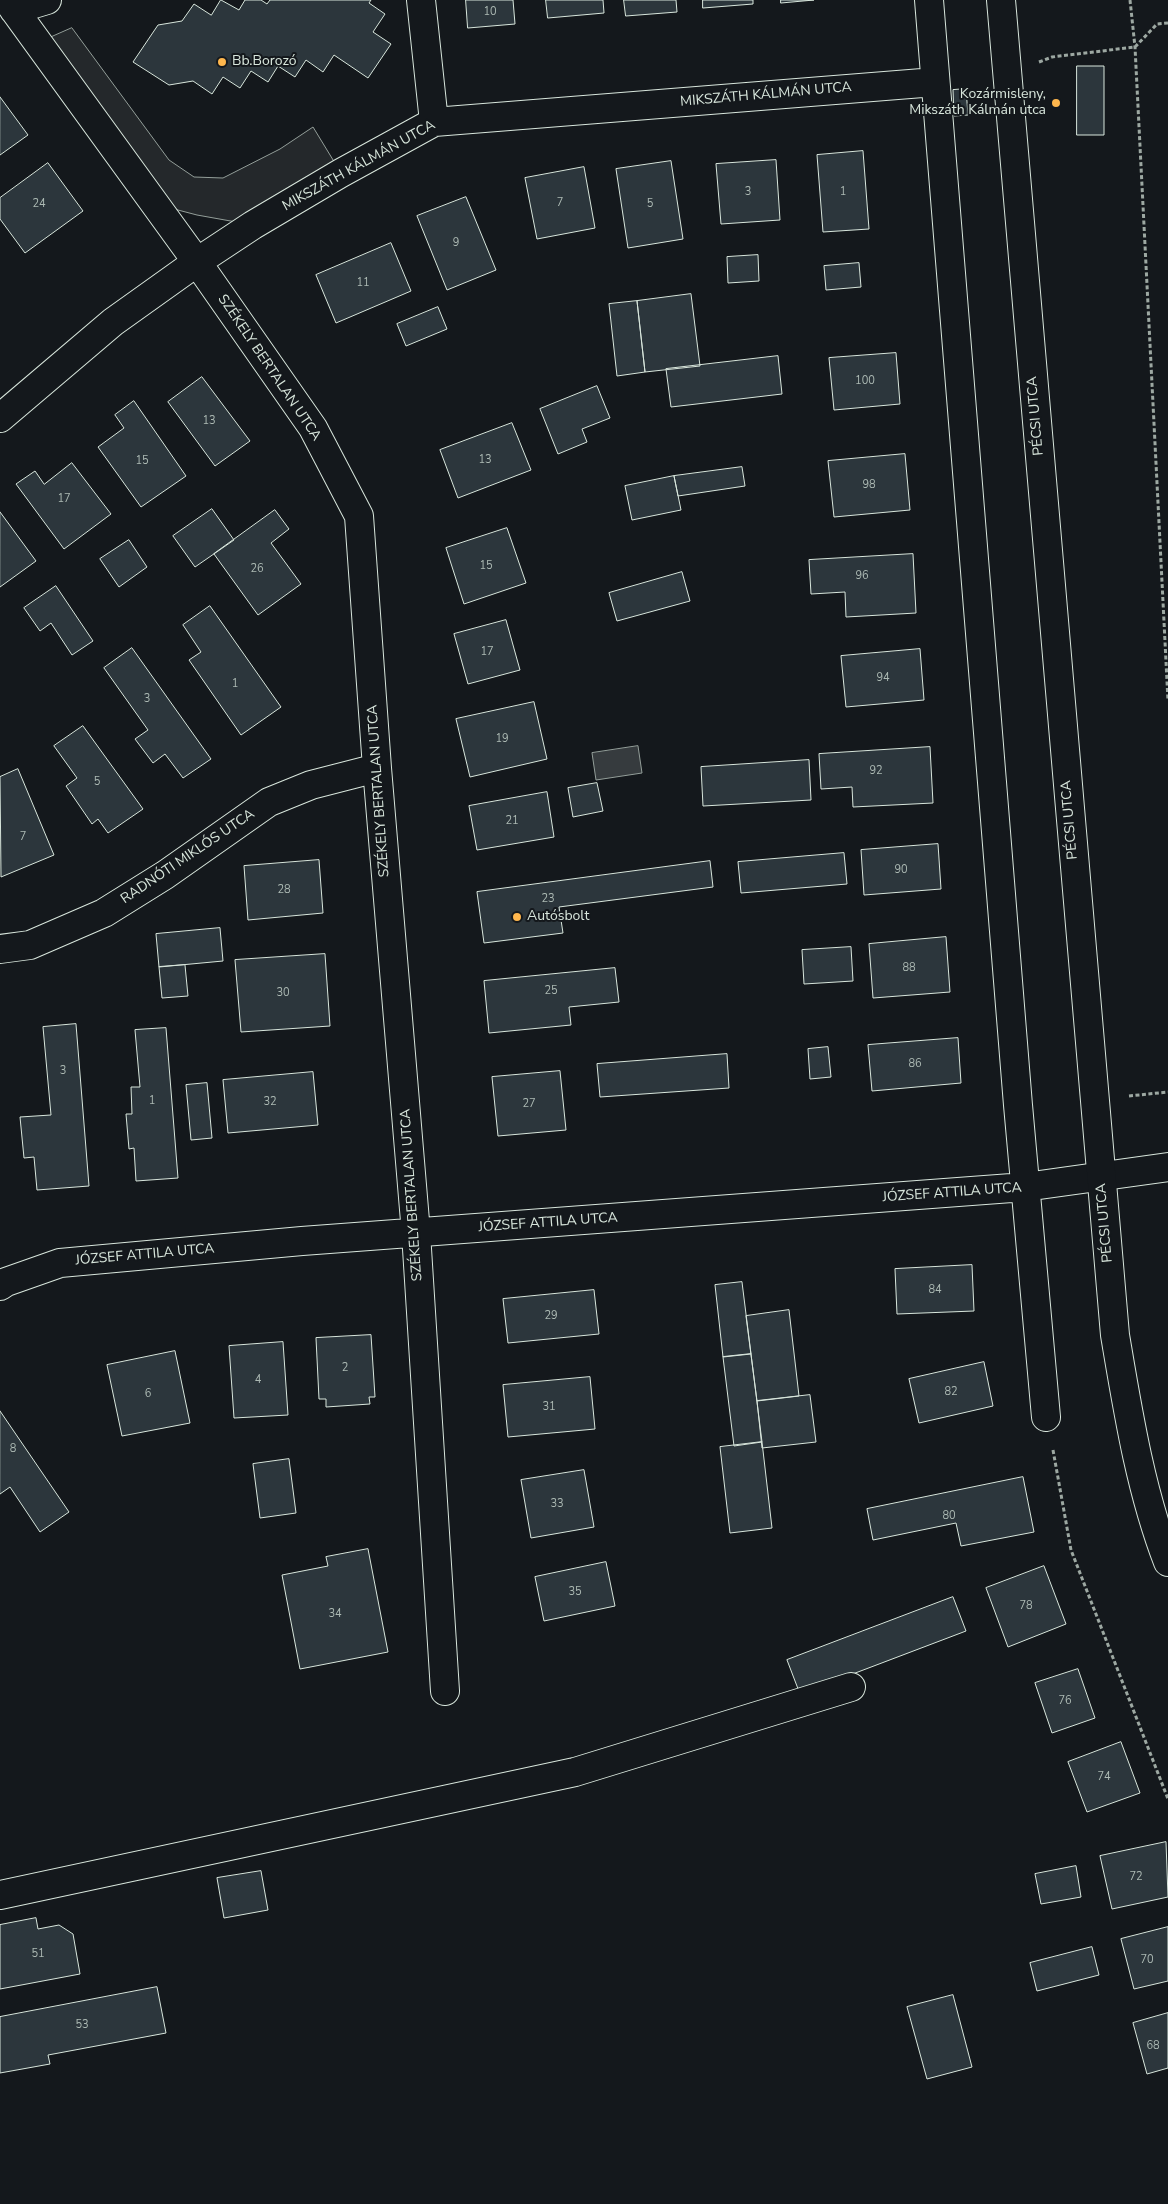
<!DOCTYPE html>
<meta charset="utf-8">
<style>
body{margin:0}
canvas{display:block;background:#14181c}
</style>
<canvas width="1168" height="2204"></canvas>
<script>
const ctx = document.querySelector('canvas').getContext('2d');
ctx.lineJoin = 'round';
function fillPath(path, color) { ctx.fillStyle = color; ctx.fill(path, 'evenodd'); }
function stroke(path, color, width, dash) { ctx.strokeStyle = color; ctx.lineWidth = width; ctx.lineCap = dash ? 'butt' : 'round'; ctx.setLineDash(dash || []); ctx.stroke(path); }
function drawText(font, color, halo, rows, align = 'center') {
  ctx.font = font + ' "Nunito Sans",sans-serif'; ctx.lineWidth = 4; ctx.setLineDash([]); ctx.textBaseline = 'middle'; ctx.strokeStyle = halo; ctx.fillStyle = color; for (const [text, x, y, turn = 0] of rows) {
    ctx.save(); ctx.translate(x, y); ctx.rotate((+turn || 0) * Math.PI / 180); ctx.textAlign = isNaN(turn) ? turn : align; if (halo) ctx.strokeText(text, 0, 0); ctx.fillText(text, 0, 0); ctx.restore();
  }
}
const parking = new Path2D(`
 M72,28L169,160L194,177L223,178L280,149L313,127L341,173L253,225L197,215L155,204L38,43Z`);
const water = new Path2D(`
 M638,746L642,773L596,780L592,753Z`);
const building = new Path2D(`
 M221,0L239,10L245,0H261L267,4L270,0H371L369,3L385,14L373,32L391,44L368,78L334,55L323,72L306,60L295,77L278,66L268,82L251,71L240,88L223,77L212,94L193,81L169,85L133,62L158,25L182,21L194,4L211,15Z
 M466,0H513L515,24L468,28Z
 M546,0H603L604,13L548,18Z
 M624,0H676L677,12L626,16Z
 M703,0H753V4L703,8Z
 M781,0H814L781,3Z
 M1077,66H1104V135H1077Z
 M966,89L968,115L954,116L953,90Z
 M0,97L28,135L0,155Z
 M863,151L869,229L823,232L817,155Z
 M776,160L780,220L721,224L716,164Z
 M671,161L683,239L628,248L616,169Z
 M48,163L83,211L25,253L0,219V198Z
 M584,167L595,228L537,239L525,178Z
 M466,197L496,270L447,290L417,216Z
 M391,243L411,291L336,323L316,275Z
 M758,255L759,281L728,283L727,257Z
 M859,263L861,287L826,290L824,266Z
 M691,294L700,366L645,372L637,301Z
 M637,301L645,372L617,376L609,304Z
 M438,307L447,329L406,346L397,324Z
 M896,353L900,404L834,410L829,358Z
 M778,356L782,394L671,407L666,369Z
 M202,377L250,441L215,466L168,402Z
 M597,386L610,418L582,429L587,442L558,454L540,409Z
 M134,401L186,476L141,507L98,447L124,428L115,415Z
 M512,423L531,470L458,498L440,450Z
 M905,454L910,510L834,517L828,461Z
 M72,463L111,514L64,549L16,484L35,471L44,484Z
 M742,467L745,486L678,496L674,476Z
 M674,476L681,510L632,520L625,486Z
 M212,509L234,540L195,567L173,536Z
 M275,510L289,529L271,543L301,584L258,615L214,554Z
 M0,512L36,561L0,587Z
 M507,528L526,583L464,604L446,548Z
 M129,540L147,567L119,587L100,559Z
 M913,554L916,613L846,617L845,592L811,594L809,560Z
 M682,572L690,601L617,621L609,593Z
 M56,586L93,641L72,655L51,623L40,631L24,608Z
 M210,606L281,707L241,735L189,660L201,652L183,625Z
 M506,620L520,670L468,684L454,634Z
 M132,648L211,759L183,778L165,754L153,763L135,739L148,730L104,668Z
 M920,649L924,700L846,707L841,656Z
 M534,702L547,759L470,777L456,719Z
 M83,726L143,809L108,833L98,819L92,824L66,786L77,778L54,746Z
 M930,747L933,803L853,807L852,787L821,789L819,754Z
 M809,760L811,800L703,806L701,767Z
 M18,769L54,855L1,877L0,777Z
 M597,783L603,811L573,817L568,788Z
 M547,792L554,837L477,850L469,806Z
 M938,844L941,889L864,895L861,850Z
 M844,853L847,884L741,893L738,862Z
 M319,860L323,913L248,920L244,866Z
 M710,861L713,887L559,907L563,933L484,943L477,892Z
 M220,928L223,961L159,967L156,934Z
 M946,937L950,992L873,998L869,944Z
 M851,947L853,981L804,984L802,950Z
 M325,954L330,1026L241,1032L235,960Z
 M185,965L188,996L162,998L159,967Z
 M615,968L619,1002L569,1007L571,1025L489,1033L484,981Z
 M76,1024L89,1186L37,1190L34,1157L24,1158L20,1117L51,1115L43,1027Z
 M166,1028L178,1178L136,1181L134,1148L129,1149L126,1114H132L131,1087H140L135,1030Z
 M958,1038L961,1083L872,1091L868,1045Z
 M828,1047L831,1077L810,1079L808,1049Z
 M727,1054L729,1088L600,1097L597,1064Z
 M560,1071L566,1130L498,1136L492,1077Z
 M313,1072L318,1125L228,1133L223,1080Z
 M207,1083L212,1138L191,1140L186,1085Z
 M972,1265L974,1311L897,1314L895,1269Z
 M742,1282L751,1354L723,1357L715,1285Z
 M594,1290L599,1334L508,1343L503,1299Z
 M789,1310L799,1396L757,1401L746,1316Z
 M371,1335L375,1397H369L370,1404L326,1407V1399H319L316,1338Z
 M283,1342L288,1415L234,1418L229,1346Z
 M175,1351L190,1423L122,1436L107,1365Z
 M751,1354L762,1442L734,1446L723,1357Z
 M984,1362L993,1406L919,1423L909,1379Z
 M590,1377L595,1429L508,1437L503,1385Z
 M810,1395L816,1442L762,1448L757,1401Z
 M0,1411L69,1512L40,1532L10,1487L0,1494Z
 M762,1442L772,1528L730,1533L720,1447Z
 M289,1459L296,1513L260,1518L253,1464Z
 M584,1470L594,1527L531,1538L521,1480Z
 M1023,1477L1034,1532L961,1546L956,1523L873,1540L867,1509Z
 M368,1549L388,1652L300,1669L282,1575L328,1566L326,1557Z
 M606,1562L615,1606L544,1621L535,1577Z
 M1044,1566L1066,1624L1008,1647L986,1588Z
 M953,1597L966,1631L800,1694L787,1660Z
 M1078,1669L1095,1718L1052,1733L1035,1683Z
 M1121,1742L1140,1793L1087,1812L1068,1762Z
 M1166,1842L1168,1897L1112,1909L1100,1856Z
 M1076,1866L1081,1897L1041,1904L1035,1874Z
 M261,1871L268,1910L224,1918L217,1878Z
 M36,1918L38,1929L59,1925L73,1934L80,1974L0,1989V1925Z
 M1168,1927V1981L1134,1989L1121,1939Z
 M1092,1947L1099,1975L1037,1991L1030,1963Z
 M157,1987L166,2033L48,2055L50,2064L0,2073V2017Z
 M953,1995L972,2067L927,2079L907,2007Z
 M1168,2013V2068L1147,2074L1133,2023Z`);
const path = new Path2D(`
 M1130,0L1135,47L1168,701
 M1039,62L1052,57L1135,47L1157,24L1168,23
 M1129,1096L1168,1092
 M1053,1450L1071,1550L1168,1799`);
const minor = new Path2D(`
 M7,0L197,262L313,428L359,516L377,768L416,1233L445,1691
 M421,0L434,122
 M929,0L1018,1105L1046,1417
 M14,10L47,0
 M0,418L113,322L197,262L253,225L341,173L434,122L935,82
 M0,949L30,945L104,913L165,875L269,802L311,785L377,768
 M0,1286L6,1282L60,1263L302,1241L1025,1187L1168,1167
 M0,1895L575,1772L851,1687`);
const major = new Path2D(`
 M1001,0L1115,1335C1128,1412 1140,1489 1168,1562`);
const markers = [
 [222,62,5,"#ffb74d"],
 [1056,103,5,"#ffb74d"],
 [517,917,5,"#ffb74d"]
];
const numberNames = [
 ["10",490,12],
 ["3",748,192],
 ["1",843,192],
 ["7",560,203],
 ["24",39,204],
 ["5",650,204],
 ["9",456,243],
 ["11",363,283],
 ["100",865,381],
 ["13",209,421],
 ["13",485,460],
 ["15",142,461],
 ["98",869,485],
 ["17",64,499],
 ["15",486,566],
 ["26",257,569],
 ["96",862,576],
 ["17",487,652],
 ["94",883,678],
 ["1",235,684],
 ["3",147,699],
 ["19",502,739],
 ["92",876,771],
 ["5",97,782],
 ["21",512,821],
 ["7",23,837],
 ["90",901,870],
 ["28",284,890],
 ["23",548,899],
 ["88",909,968],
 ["25",551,991],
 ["30",283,993],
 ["86",915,1064],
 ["3",63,1071],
 ["1",152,1101],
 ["32",270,1102],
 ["27",529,1104],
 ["84",935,1290],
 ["29",551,1316],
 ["2",345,1368],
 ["4",258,1380],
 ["82",951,1392],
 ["6",148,1394],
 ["31",549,1407],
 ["8",13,1449],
 ["33",557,1504],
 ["80",949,1516],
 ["35",575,1592],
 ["78",1026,1606],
 ["34",335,1614],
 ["76",1065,1701],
 ["74",1104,1777],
 ["72",1136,1877],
 ["51",38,1954],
 ["70",1147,1960],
 ["53",82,2025],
 ["68",1153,2046]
];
const poiNames = [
 ["Bb.Borozó",232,62],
 ["Kozármisleny,",1046,95,"right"],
 ["Mikszáth Kálmán utca",1046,111,"right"],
 ["Autósbolt",527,917]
];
const streetNames = [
 ["MIKSZÁTH KÁLMÁN UTCA",766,95,-5],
 ["MIKSZÁTH KÁLMÁN UTCA",359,166,-29],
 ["SZÉKELY BERTALAN UTCA",269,368,56],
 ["PÉCSI UTCA",1036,416,-95],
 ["SZÉKELY BERTALAN UTCA",379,791,-94],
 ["PÉCSI UTCA",1070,820,-95],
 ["RADNÓTI MIKLÓS UTCA",188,857,-34],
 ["JÓZSEF ATTILA UTCA",952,1193,-4],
 ["SZÉKELY BERTALAN UTCA",412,1195,-94],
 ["JÓZSEF ATTILA UTCA",548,1223,-4],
 ["PÉCSI UTCA",1105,1223,-95],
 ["JÓZSEF ATTILA UTCA",145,1255,-5]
];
fillPath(parking, '#24282b');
stroke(parking, '#939e99', 1);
fillPath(water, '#363b3e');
stroke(water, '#939e99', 1);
fillPath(building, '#2c363c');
stroke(building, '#d8e6dc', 1);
stroke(minor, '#d8e6dc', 30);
stroke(major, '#d8e6dc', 30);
stroke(path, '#9da8a2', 3, [4, 2.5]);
stroke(minor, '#14181c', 28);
stroke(major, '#14181c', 28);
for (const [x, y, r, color] of markers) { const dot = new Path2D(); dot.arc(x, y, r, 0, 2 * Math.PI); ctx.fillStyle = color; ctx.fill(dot); stroke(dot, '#14181c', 2); }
drawText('11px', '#adbab4', null, numberNames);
drawText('14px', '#d8e6dc', '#14181c', poiNames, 'left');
drawText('14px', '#d8e6dc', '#14181c', streetNames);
</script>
